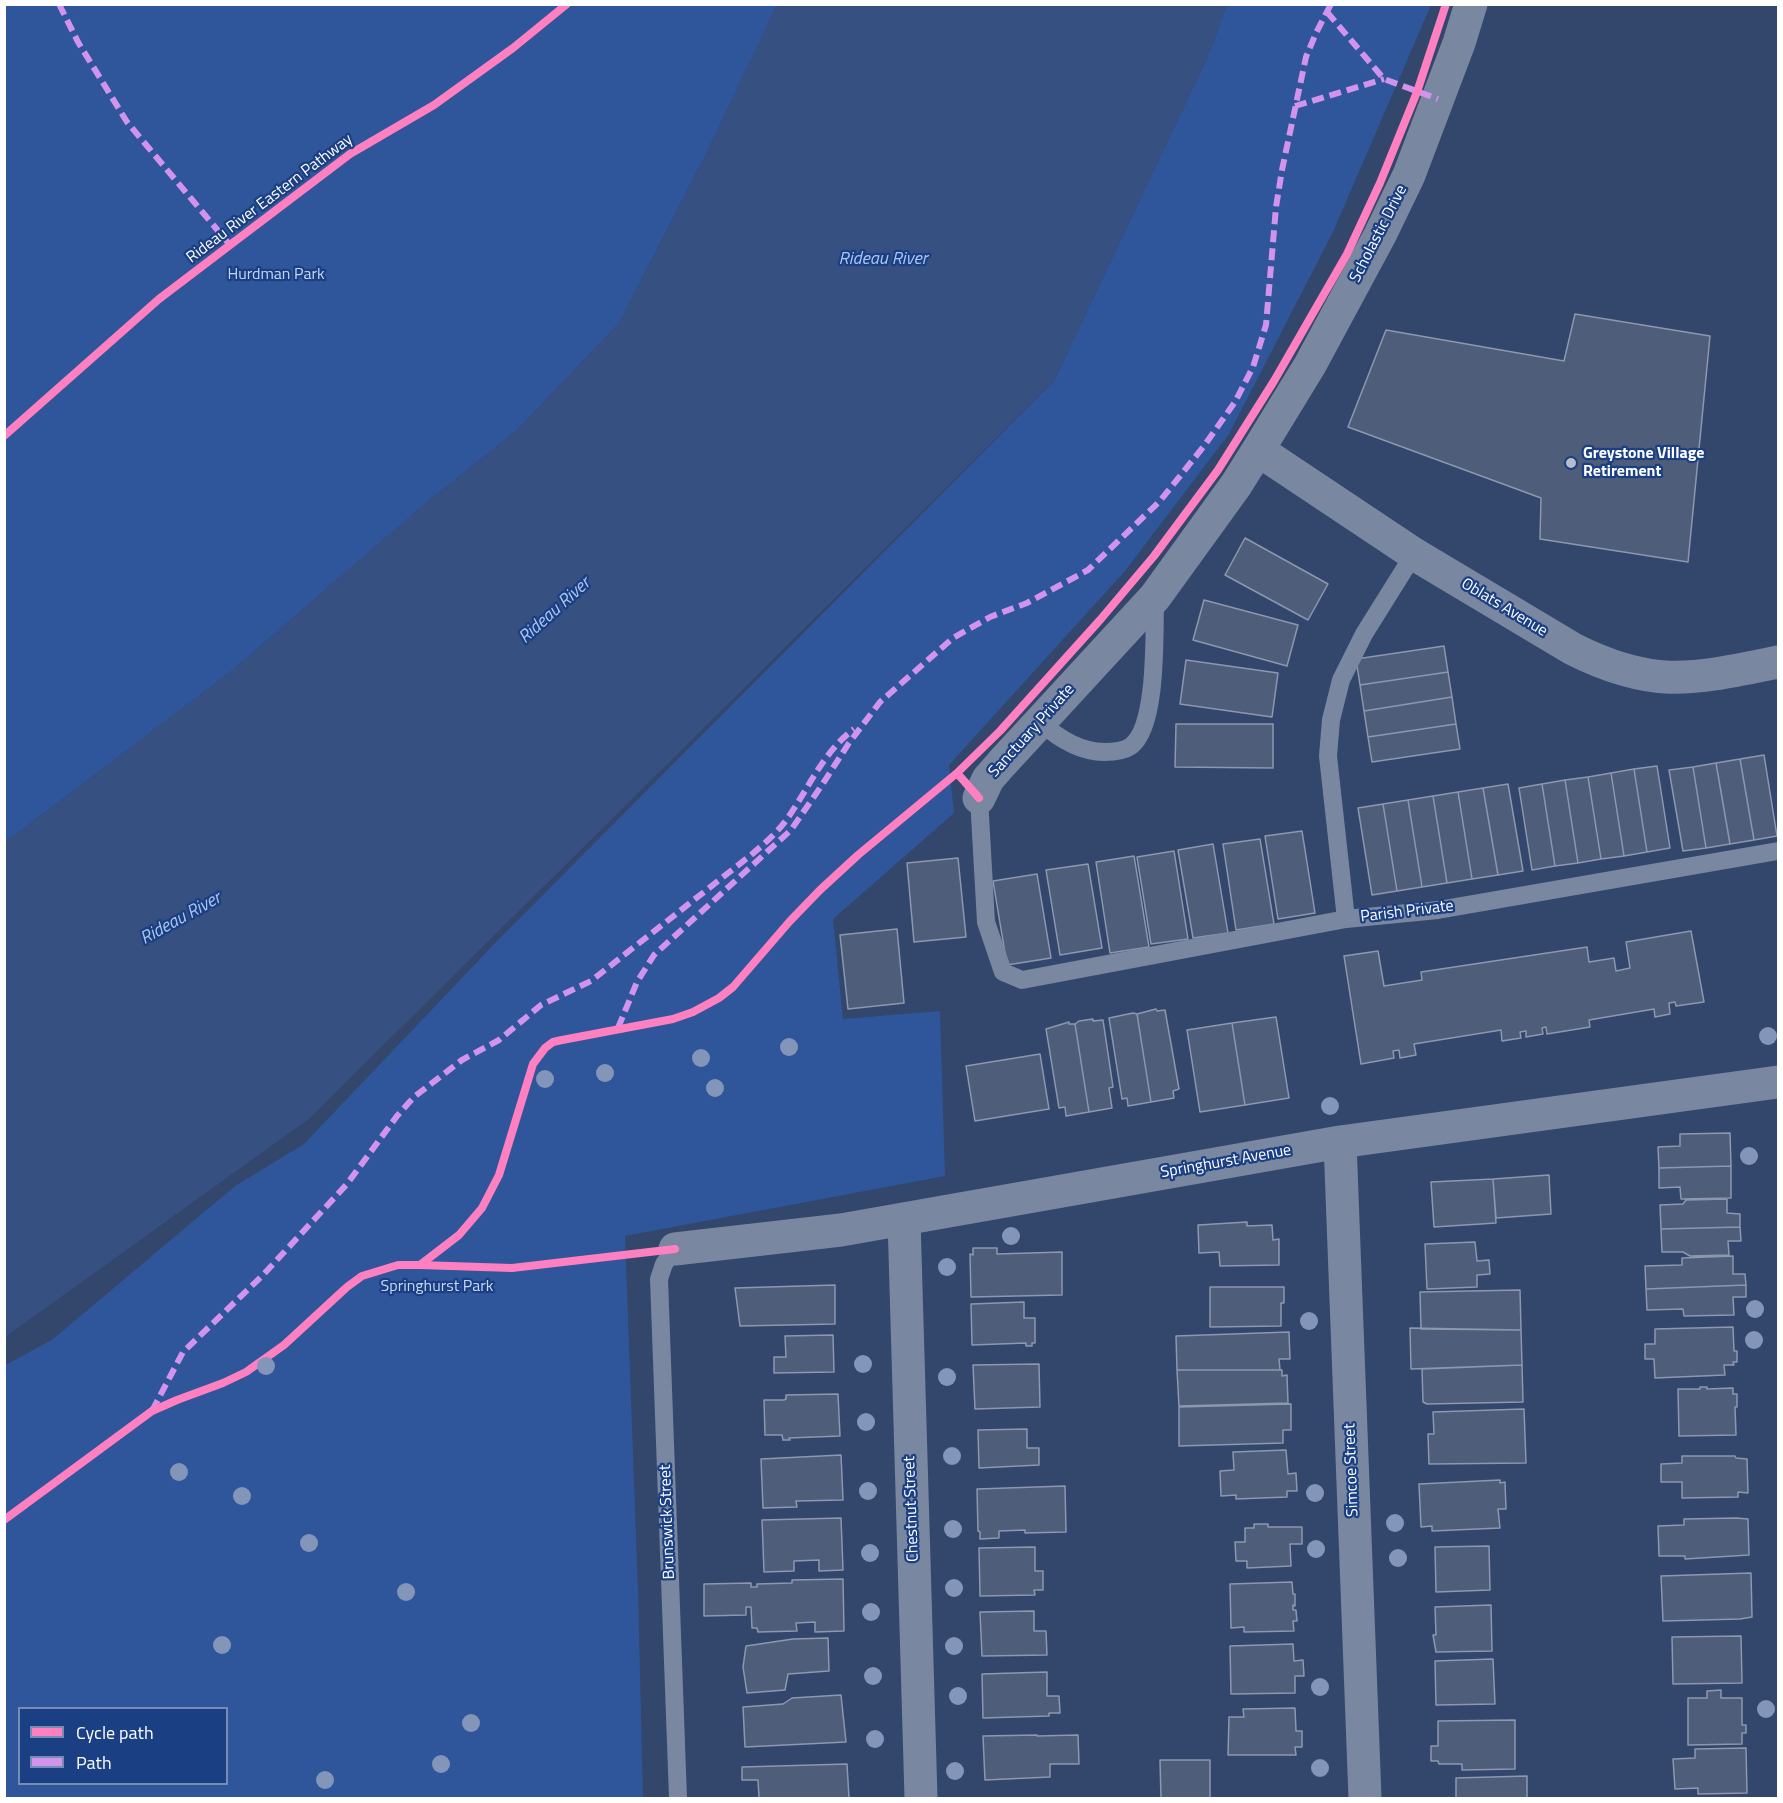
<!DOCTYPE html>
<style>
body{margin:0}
#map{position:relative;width:1783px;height:1803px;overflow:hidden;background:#33466b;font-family:"Titillium Web",sans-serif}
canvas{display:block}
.frame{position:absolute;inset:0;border:6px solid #fff;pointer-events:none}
.legend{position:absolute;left:18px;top:1707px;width:210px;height:78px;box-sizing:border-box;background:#1b3f83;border:2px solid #768cb5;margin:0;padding:8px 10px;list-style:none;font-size:18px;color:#fff}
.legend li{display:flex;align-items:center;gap:12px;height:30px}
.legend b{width:30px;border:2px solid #768cb5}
</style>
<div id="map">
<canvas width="1783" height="1803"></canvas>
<div class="frame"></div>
<ul class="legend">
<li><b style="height:8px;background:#ff80c0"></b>Cycle path</li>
<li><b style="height:8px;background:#d193ec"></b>Path</li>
</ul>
</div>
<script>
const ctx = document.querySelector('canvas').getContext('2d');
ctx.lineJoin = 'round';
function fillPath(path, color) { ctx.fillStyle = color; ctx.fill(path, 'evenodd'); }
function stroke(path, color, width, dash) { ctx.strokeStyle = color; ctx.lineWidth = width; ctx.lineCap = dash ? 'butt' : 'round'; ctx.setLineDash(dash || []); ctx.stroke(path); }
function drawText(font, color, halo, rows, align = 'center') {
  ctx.font = font + ' "Titillium Web",sans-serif'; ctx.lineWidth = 4.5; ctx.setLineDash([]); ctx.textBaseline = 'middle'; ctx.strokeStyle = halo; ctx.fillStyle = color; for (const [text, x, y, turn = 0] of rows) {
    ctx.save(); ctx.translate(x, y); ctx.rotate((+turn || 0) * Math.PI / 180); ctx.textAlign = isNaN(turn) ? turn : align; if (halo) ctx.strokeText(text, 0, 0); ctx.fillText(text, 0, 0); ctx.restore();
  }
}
const green = new Path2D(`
 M4,5H777L708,150L619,323L517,430L427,502L229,673L12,837L5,840Z
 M1227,5H1431L1333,232L1229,434L1125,571L949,765L954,813L833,919L843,1019L940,1011L945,1176L625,1236L638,1589L643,1798H5L4,1366L53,1339L235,1186L304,1144L497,941L1054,381L1208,56ZM20,1708H226V1784H20Z`);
const water = new Path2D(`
 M777,4L1227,5L1208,56L1054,381L309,1119L5,1337V840L12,837L229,673L427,502L517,430L619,323L708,150Z`);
const building = new Path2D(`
 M1575,314L1710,336L1688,562L1540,539L1541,498L1348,427L1386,330L1564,361Z
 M1245,538L1328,584L1308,620L1225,575Z
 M1204,600L1298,625L1287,666L1193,640Z
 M1444,646L1448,672L1360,685L1356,659Z
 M1186,660L1278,673L1272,717L1180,704Z
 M1448,672L1452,697L1364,711L1360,685Z
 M1452,697L1456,724L1368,737L1364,711Z
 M1176,724H1273V768L1175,767Z
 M1456,724L1460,749L1372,762L1368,737Z
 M1764,755L1777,836L1754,840L1740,759Z
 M1740,759L1754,840L1730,844L1716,763Z
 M1716,763L1730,844L1706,848L1693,767Z
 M1657,766L1670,848L1647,852L1634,769Z
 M1693,767L1706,848L1683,851L1669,770Z
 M1634,769L1647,852L1624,856L1611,773Z
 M1611,773L1624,856L1601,859L1588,777Z
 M1588,777L1601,859L1578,863L1565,780Z
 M1565,780L1578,863L1555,866L1542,784Z
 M1508,784L1523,871L1498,875L1483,788Z
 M1542,784L1555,866L1532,870L1519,788Z
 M1483,788L1498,875L1472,879L1458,792Z
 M1458,792L1472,879L1447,883L1433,796Z
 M1433,796L1447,883L1422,887L1408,800Z
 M1408,800L1422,887L1397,891L1383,804Z
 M1383,804L1397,891L1372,895L1358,808Z
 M1302,831L1315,913L1278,919L1265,836Z
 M1260,839L1274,924L1236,930L1223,844Z
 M1213,844L1228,933L1193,938L1178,850Z
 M1174,851L1188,939L1151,944L1137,857Z
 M1134,856L1149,947L1110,953L1096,862Z
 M958,858L966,937L914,942L907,863Z
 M1088,864L1102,948L1060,955L1046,870Z
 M1037,874L1051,958L1007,965L993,881Z
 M897,929L904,1003L848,1009L840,935Z
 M1691,931L1704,1002L1676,1006L1675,1002L1669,1003L1670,1014L1655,1017L1654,1009L1589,1020L1590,1027L1547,1034L1546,1027L1542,1028L1543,1034L1526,1037V1031L1520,1032L1521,1038L1502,1041L1501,1030L1414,1044L1416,1055L1400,1058L1399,1050L1393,1051L1394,1058L1361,1064L1344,956L1378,951L1384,986L1422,980L1421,972L1587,947L1589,962L1614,958L1616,971L1630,968L1626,942Z
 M1156,1009L1157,1011L1165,1010L1179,1089L1173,1091L1174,1098L1151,1102L1137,1014Z
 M1133,1013L1137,1014L1151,1102L1128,1106L1127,1098L1122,1099L1109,1018Z
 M1276,1017L1289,1098L1245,1105L1232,1023Z
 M1093,1019V1021L1103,1020L1113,1087L1109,1088L1112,1108L1089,1112L1075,1024L1079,1021Z
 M1069,1022V1024H1075L1089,1112L1066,1116L1065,1107L1059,1108L1046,1029Z
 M1232,1023L1245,1105L1200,1112L1187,1030Z
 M1040,1054L1049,1109L975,1121L966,1066Z
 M1730,1133L1731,1166L1659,1168L1658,1147L1680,1146V1134Z
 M1731,1166V1198L1681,1199L1680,1187L1659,1188V1168Z
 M1549,1175L1551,1214L1496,1218L1493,1179Z
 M1493,1179L1496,1223L1434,1227L1431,1182Z
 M1727,1199V1213L1740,1214V1227L1661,1229L1660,1205L1683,1204L1686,1200Z
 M1247,1222V1226L1272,1225L1273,1240L1279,1239V1265L1220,1266L1219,1252L1199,1253L1198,1225Z
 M1740,1227L1741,1241H1728L1729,1255L1690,1256L1683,1252H1662L1661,1229Z
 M1475,1242L1477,1261L1489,1260L1490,1274L1477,1275V1287L1427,1289L1425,1244Z
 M973,1248H997V1254L1062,1252V1295L971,1297L970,1254L973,1255Z
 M1733,1256V1274H1745L1746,1285L1646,1289L1645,1266L1682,1265V1258Z
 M835,1285V1324L740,1326L735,1288Z
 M1746,1285V1297H1733L1734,1315L1684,1316L1683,1309L1647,1310L1646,1289Z
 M1210,1287H1284V1303H1281V1326L1210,1327Z
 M1520,1290L1521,1330L1421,1329L1420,1292Z
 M1024,1302V1318H1035V1343H1032V1346H1026V1343L972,1345L971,1304Z
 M1733,1327L1734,1351H1737V1362H1733L1734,1365H1724L1725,1375L1655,1378L1654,1359H1645V1344H1655V1329Z
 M1410,1328L1521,1330L1522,1365L1411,1369Z
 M1289,1332L1290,1359H1279L1280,1370H1177L1176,1336Z
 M833,1335L834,1372L774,1373V1357H786L785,1336Z
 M1039,1364L1040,1407L975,1409L973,1365Z
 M1522,1365L1523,1402L1427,1404L1423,1402L1422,1369Z
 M1177,1370H1282V1376L1287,1375L1288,1403L1179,1406Z
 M1700,1387H1707V1389L1733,1388V1394H1737V1407H1735L1736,1435L1679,1436L1678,1389H1700Z
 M838,1394L840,1436L789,1438L790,1440H783L782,1435H765L764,1400H784L786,1399V1395Z
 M1291,1404V1430H1283V1443L1179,1446V1407Z
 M1524,1409L1526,1463L1429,1464L1428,1434H1434L1433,1412Z
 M1027,1429V1448H1039V1465L979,1468L978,1430Z
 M1286,1450L1288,1474L1296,1473L1297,1491H1287V1497L1236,1499V1495L1221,1496L1220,1471L1234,1470L1233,1452Z
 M841,1455L843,1500L796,1501L797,1507L763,1508L761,1459Z
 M1682,1456H1735L1736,1458L1747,1459L1748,1493L1738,1492V1497L1682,1498V1482H1661V1464L1682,1463Z
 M1500,1480V1483L1505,1482L1506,1509H1498L1500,1528L1432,1531V1526L1421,1527L1419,1484Z
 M1065,1486L1066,1532L1025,1533V1530L999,1531V1538L980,1539V1532L978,1531L977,1489Z
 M841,1518L843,1570L819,1571V1560L794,1561V1571L764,1572L762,1520Z
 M1736,1518L1748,1519L1749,1555L1685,1559V1556H1659L1658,1526L1684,1525V1519Z
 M1254,1524H1268V1527H1302V1544H1290L1291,1566L1247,1568V1561H1236L1235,1542H1245V1528H1254Z
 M1489,1546L1490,1590L1436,1592L1435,1547Z
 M1035,1547V1571H1043V1590H1034L1035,1595L980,1596L979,1548Z
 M1751,1573L1752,1617L1740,1619L1663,1621L1661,1576Z
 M843,1579L844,1631L815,1632V1622L796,1623L797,1631L758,1632L757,1628H752L751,1607H746V1615L704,1616V1584L751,1583V1587H757V1584L792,1583V1580Z
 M1292,1582L1293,1594H1295V1606L1293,1605V1610H1296L1297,1621H1293L1294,1631L1244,1632V1627L1231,1628L1230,1584Z
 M1491,1605L1492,1651L1436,1652L1433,1635H1436L1435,1607Z
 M1034,1611V1631H1046L1047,1655L982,1656L980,1612Z
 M1741,1636L1742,1683L1673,1684L1672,1637Z
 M828,1638L829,1671L788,1674L785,1690L747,1693L743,1667L746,1646L793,1639Z
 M1293,1644L1294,1661L1303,1660L1304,1676H1295V1693L1231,1694L1230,1646Z
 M1493,1659L1495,1704L1436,1705L1435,1661Z
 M1047,1672V1696H1059L1060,1713H1049V1716L983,1718L982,1674Z
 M1721,1690V1698H1742V1725H1746V1733H1742V1744L1688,1745V1698H1707V1691Z
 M841,1695L846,1742L745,1747L743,1707L783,1704L792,1698Z
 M1295,1708L1296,1731H1302V1747H1295L1296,1755H1228L1229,1717H1244L1243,1709Z
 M1515,1720V1769L1462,1770V1764H1439L1438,1761H1431V1746H1438V1721Z
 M1037,1735V1736L1078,1735L1079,1764H1050V1777L985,1780L983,1736Z
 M1746,1748L1747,1793L1698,1794V1788L1675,1789L1673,1759L1695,1758V1749Z
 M1160,1760H1210V1798H1161Z
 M847,1764L849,1798H759L758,1780H742V1767Z
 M1527,1776V1798H1456V1778Z`);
const lane = new Path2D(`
 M1040,722C1058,738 1079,752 1104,752C1113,752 1124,751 1131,746C1158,726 1154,631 1155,599
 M979,798L986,922L1003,972L1022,980L1346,919L1438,910L1778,851
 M1346,919L1328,756L1331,720L1341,680L1364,634L1414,554
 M675,1249L664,1264L659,1279L678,1798`);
const street = new Path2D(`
 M1258,450L1414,554L1573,649C1654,690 1694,679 1778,662
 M979,798L988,779L1002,763L1155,597L1236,485L1258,450L1310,365L1380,235L1409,175L1459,43L1471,4
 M1340,1142L1365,1798
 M904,1219L921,1798
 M675,1249L841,1230L1340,1142L1778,1082`);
const quiet = new Path2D(`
 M59,4L78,42L127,122L230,245
 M1327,12L1384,79L1438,99
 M1295,106L1384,79
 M618,1028L637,982L654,955L791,830L822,785L849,743L880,702L953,638L990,617L1027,603L1088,570L1160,501L1204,446L1235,402L1253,367L1266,325L1276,207L1282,170L1306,57L1316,33L1331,4
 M152,1411L183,1352L263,1275L347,1184L397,1116L414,1097L462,1060L499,1040L541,1005L591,981L751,855C764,844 777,833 787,819C809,788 823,752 854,729`);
const cycleway = new Path2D(`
 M4,436L159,299L230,245L350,154L434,105L513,48L567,4
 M957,773L1000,731L1100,620L1154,556L1218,470L1274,381L1347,254L1380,183L1417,92L1446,4
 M420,1265L512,1268L675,1249
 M4,1520L152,1411L177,1400L223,1383L246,1372L284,1345L347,1287L362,1276L398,1265H420L459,1235L482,1208L499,1175L533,1064L545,1048L553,1042L562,1040L673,1019L693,1012L719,998L733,987L790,921L820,890L858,855L957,773L979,798`);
const trees = [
 [1768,1036],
 [789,1047],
 [701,1058],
 [605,1073],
 [545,1079],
 [715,1088],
 [1330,1106],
 [1749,1156],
 [1011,1236],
 [947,1267],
 [1755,1309],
 [1309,1321],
 [1754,1340],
 [863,1364],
 [266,1366],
 [947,1377],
 [866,1422],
 [952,1456],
 [179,1472],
 [868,1491],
 [1315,1493],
 [242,1496],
 [1395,1523],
 [953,1529],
 [309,1543],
 [1316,1549],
 [870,1553],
 [1398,1558],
 [954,1588],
 [406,1592],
 [871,1612],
 [222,1645],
 [954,1646],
 [873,1676],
 [1320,1687],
 [958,1696],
 [1766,1709],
 [471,1723],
 [875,1739],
 [441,1764],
 [1320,1768],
 [955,1771],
 [325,1780]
];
const markers = [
 [1571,463,6,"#b8becb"]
];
const streetNames = [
 ["Rideau River Eastern Pathway",270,199,-37],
 ["Scholastic Drive",1379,234,-63],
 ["Oblats Avenue",1504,608,31],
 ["Sanctuary Private",1032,731,-48],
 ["Parish Private",1407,912,-7],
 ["Springhurst Avenue",1226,1162,-10],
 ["Simcoe Street",1352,1470,-92],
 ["Chestnut Street",912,1509,-92],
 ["Brunswick Street",668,1522,-92]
];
const parkNames = [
 ["Hurdman Park",276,275],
 ["Springhurst Park",437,1287]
];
const poiNames = [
 ["Greystone Village",1583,454],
 ["Retirement",1583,472]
];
const waterNames = [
 ["Rideau River",883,260],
 ["Rideau River",555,611,-42],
 ["Rideau River",181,919,-29]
];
fillPath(green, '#2f559b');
fillPath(water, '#375082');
fillPath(building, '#4d5d7a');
stroke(building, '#8d98af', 1.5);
stroke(lane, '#7987a1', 18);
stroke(street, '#7987a1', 33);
stroke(quiet, '#d193ec', 6, [12, 6]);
stroke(cycleway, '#ff80c0', 8);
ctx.fillStyle = '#8396b9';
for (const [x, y] of trees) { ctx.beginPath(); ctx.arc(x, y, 9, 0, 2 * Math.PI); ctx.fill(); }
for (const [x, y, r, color] of markers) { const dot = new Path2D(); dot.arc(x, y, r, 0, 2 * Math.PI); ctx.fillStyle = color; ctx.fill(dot); stroke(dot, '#1b3f83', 2); }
drawText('16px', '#fff', '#1b3f83', streetNames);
drawText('16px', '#c5d7f8', '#1b3f83', parkNames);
drawText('bold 16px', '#fff', '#1b3f83', poiNames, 'left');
drawText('italic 18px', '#acc5f2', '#1b3f83', waterNames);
</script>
